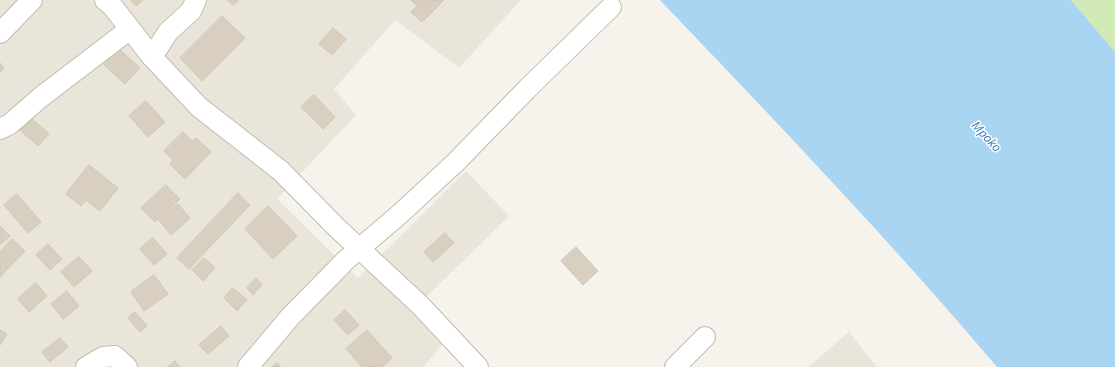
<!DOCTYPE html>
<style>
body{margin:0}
canvas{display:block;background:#f6f3ec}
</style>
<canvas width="1115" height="367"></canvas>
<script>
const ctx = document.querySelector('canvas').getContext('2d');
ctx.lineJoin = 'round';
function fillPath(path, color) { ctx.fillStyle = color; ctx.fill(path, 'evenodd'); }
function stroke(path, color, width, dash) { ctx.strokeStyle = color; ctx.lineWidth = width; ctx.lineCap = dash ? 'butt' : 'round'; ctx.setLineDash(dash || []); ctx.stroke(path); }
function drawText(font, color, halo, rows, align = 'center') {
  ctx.font = font + ' "Open Sans",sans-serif'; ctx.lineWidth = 3; ctx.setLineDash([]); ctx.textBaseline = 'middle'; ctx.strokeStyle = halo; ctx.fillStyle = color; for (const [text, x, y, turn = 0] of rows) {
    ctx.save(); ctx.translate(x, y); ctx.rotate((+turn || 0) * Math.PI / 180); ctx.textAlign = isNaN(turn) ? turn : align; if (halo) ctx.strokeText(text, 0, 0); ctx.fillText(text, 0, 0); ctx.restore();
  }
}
const residential = new Path2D(`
 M0,0H521L459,68L395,20L334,89L356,115L277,199L358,278L466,171L509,216L411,312L443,344L423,367H0Z
 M849,332L877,367H808Z`);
const green = new Path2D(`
 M1071,0H1115V52Z`);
const water = new Path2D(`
 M660,0H1071L1115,52V367H997C890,240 774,120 660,0Z`);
const building = new Path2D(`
 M131,0H143L136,6Z
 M228,0H239L233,5Z
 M411,0H444L422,22L411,12L417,6Z
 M222,16L245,38L202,81L180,58Z
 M333,28L346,39L332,55L319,44Z
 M119,49L140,68L125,84L104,65Z
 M0,63L4,68L0,72Z
 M314,95L335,117L323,129L301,107Z
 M146,101L165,122L148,137L129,116Z
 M31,118L49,134L38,146L20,130Z
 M183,132L192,141L196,138L211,152L185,179L170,164L173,160L164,151Z
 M89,165L118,188L100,211L86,200L81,206L66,194Z
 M166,185L180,199L155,222L141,208Z
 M238,193L250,205L189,269L177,258Z
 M17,194L41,222L28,233L4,205Z
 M178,204L190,218L171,235L159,220Z
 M268,206L297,236L273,259L245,229Z
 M0,226L10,236L0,245Z
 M445,233L454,243L433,262L424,252Z
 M153,238L167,254L154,265L140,249Z
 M12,239L25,251L0,277V252Z
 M48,244L62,259L50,270L36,255Z
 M576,247L598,271L583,285L561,261Z
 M79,257L92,271L74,287L61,272Z
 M204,258L215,268L203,281L192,270Z
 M154,275L168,294L144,311L131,292Z
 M256,278L262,285L253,295L247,288Z
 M36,283L47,296L29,312L18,299Z
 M233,288L247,300L237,311L224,298Z
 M67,291L79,306L63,319L51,304Z
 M345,310L359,325L348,335L334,320Z
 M135,312L147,326L140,332L128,318Z
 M221,326L229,336L208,354L199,345Z
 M0,330L7,334L0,345Z
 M367,330L392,358L382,367H362L346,349Z
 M60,338L68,347L50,362L42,352Z
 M175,361L180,367H168Z
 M277,363L281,367H272Z`);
const minor = new Path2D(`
 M105,0L113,7L152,57L199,107L281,171L336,227L420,305L478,367
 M0,33L32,0
 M152,57L168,32L191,11L196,0
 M0,129L10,124L41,97L130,29
 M86,367L103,357L115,356L127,367
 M248,367L290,317L346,260L401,213L456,162L528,88L611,7
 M675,367L705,337`);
const waterNames = [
 ["Mpoko",986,137,47]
];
fillPath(residential, '#eae5da');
fillPath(green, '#d2eab5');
fillPath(water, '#a9d4f2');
fillPath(building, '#d8cfc1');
stroke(building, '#d3c7b4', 1);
stroke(minor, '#c2bbae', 22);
stroke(minor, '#fff', 20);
drawText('italic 12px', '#2e7ab2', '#fff', waterNames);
</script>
